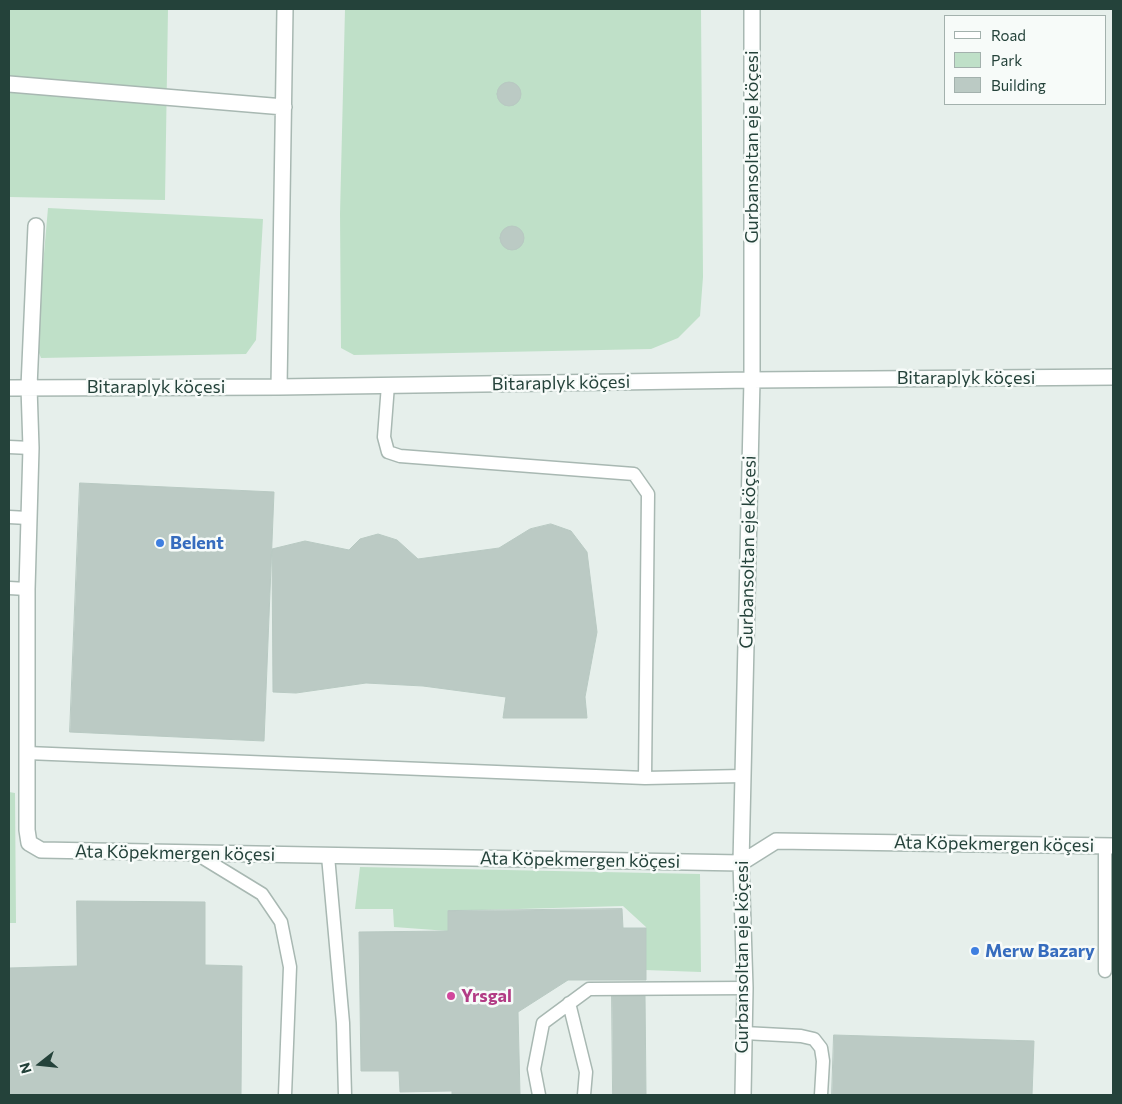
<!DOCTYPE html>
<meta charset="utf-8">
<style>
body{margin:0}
#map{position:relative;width:1122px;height:1104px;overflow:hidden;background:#e6efeb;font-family:Commissioner,sans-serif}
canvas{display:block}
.frame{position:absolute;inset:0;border:10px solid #24423a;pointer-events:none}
.legend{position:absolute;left:944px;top:15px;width:162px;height:90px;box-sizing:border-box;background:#f7fbf9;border:1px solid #a3b1ad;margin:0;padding:6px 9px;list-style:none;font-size:15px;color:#24423a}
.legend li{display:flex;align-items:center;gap:10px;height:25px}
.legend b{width:25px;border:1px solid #a3b1ad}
.north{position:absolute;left:15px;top:1039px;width:50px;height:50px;-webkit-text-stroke:4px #f7fbf9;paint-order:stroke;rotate:254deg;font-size:14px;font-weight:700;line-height:20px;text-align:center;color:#24423a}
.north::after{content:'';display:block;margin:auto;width:18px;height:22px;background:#24423a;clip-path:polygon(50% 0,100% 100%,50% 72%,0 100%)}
</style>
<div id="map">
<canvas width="1122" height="1104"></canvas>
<div class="frame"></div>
<ul class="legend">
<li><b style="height:6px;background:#fff"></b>Road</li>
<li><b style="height:14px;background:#bfe0c8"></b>Park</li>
<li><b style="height:14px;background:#bbcac4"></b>Building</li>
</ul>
<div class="north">N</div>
</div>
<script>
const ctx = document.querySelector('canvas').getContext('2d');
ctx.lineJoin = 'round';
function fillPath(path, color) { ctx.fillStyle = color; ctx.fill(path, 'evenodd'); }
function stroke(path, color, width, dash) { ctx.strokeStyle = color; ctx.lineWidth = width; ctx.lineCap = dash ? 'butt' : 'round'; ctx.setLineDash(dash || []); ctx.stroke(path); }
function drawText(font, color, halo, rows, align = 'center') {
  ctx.font = font + ' Commissioner,sans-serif'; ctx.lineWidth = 5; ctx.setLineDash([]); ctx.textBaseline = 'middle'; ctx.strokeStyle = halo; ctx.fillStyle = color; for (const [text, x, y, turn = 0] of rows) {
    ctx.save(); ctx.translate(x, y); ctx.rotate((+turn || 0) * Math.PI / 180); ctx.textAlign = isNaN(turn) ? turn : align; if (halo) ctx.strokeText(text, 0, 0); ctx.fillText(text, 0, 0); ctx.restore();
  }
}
const green = new Path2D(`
 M9,9H168L165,200L9,197Z
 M345,9H701L703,277L700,316L678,338L651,349L354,355L341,348L340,214Z
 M48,208L263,219L256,340L246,354L41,358L36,345Z
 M9,792L15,793L16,923H9Z
 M360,867L700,874L701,972L645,970L646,927L623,906L448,911V931L394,927L393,909H355Z`);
const building = new Path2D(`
 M497 94a12 12 0 1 1 24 0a12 12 0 1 1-24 0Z
 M500 238a12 12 0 1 1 24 0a12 12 0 1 1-24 0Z
 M80,483L274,492L264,741L70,732Z
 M551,524L571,531L587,552L597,632L585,697L587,718H503L506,697L423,686L366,683L296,693L273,692L272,549L305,541L349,550L360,539L378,534L397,540L418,559L499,548L530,529Z
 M77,901L205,902V965L242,966L241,1095H9V968L77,966Z
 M622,909L623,928H646V980H568L518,1012L520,1095H452V1091L400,1092L399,1071H361L359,932L448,931V911Z
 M612,995H645L646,1095H613Z
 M834,1035L1034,1041L1032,1095H832Z`);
const service = new Path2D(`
 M388,385L384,437L388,452L400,456L634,474L648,494L645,778
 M9,447L31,448
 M9,517L28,518
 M9,588L27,589
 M27,753L645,778L743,776
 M1105,846V971
 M195,853L262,894L281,922L290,967L285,1095
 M328,856L343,1023L345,1095
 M569,1003L586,1072L584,1095
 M744,1033L801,1036L814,1039L821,1048L823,1061L821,1095
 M539,1095L534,1069L543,1023L589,989L745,988`);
const minor = new Path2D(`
 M9,84L284,107
 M36,226L29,387L31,448L27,589V830L29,843L41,850L741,863L776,841L1113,846
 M279,387L285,9
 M9,388L279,387L752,380L1113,377
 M743,1095L745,988L741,863L752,380V9`);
const markers = [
 [160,543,5,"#3f7fe0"],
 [975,951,5,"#3f7fe0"],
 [451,996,5,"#d1479c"]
];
const streetNames = [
 ["Gurbansoltan eje köçesi",752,147,-90],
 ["Bitaraplyk köçesi",966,378],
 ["Bitaraplyk köçesi",561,383,-1],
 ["Bitaraplyk köçesi",156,387],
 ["Gurbansoltan eje köçesi",748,552,-89],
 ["Ata Köpekmergen köçesi",994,844,1],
 ["Ata Köpekmergen köçesi",175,853,1],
 ["Ata Köpekmergen köçesi",580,860,1],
 ["Gurbansoltan eje köçesi",742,957,-90]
];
const shopNames = [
 ["Belent",170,543],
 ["Merw Bazary",985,951]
];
const hotelNames = [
 ["Yrsgal",461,996]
];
fillPath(green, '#bfe0c8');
fillPath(building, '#bbcac4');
stroke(building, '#b8c9c2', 1);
stroke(service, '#a8b8b2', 15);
stroke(minor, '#a8b8b2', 18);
stroke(service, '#fff', 12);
stroke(minor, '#fff', 15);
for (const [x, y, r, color] of markers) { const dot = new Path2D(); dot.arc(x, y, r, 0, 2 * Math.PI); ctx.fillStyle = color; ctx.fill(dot); stroke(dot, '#f7fbf9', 2); }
drawText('18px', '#24423a', '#f7fbf9', streetNames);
drawText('bold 18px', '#366cbe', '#f7fbf9', shopNames, 'left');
drawText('bold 18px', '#b23c85', '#f7fbf9', hotelNames, 'left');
</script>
